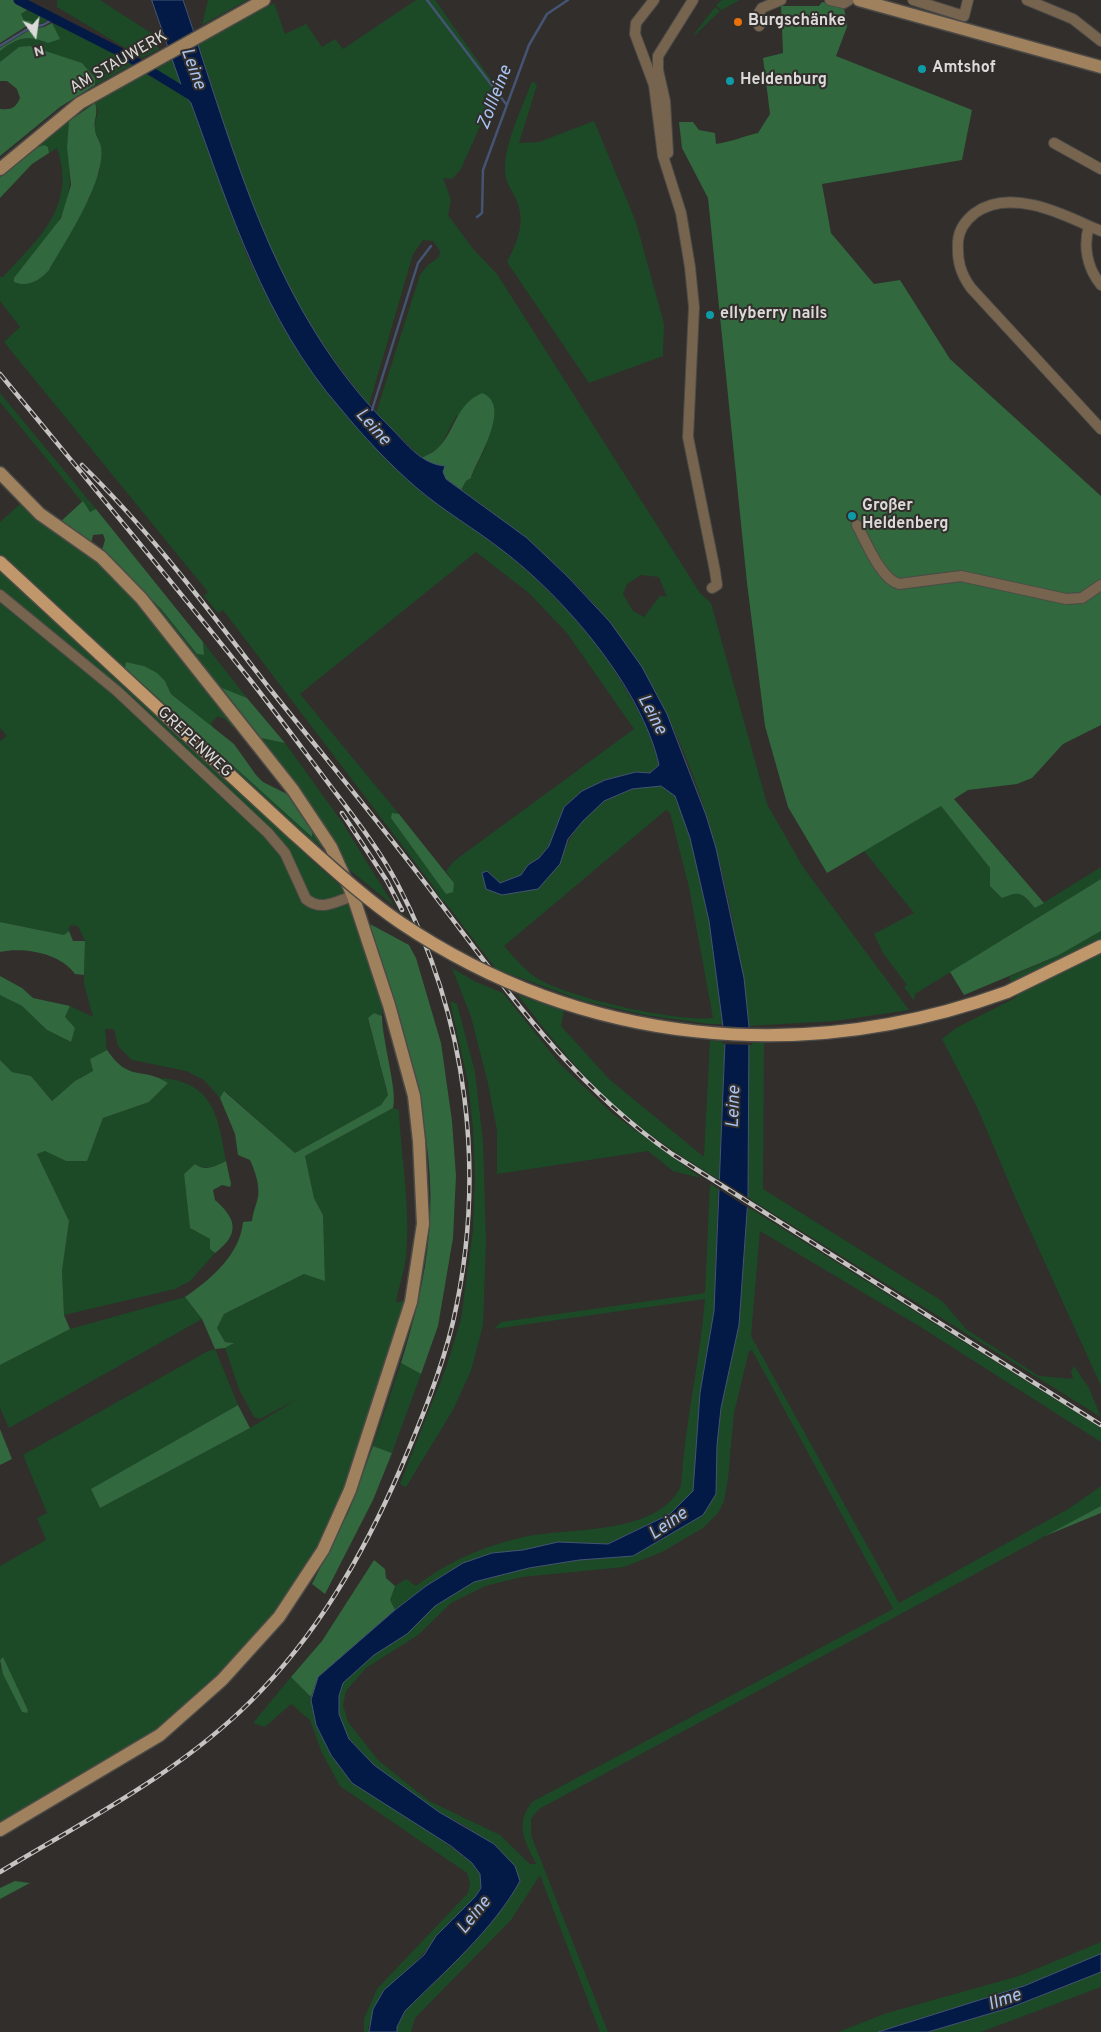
<!DOCTYPE html>
<meta charset="utf-8">
<style>
body{margin:0}
#map{position:relative;width:1101px;height:2032px;overflow:hidden;background:#312e2b;font-family:Overpass,sans-serif}
canvas{display:block}
.north{position:absolute;left:10px;top:10px;width:50px;height:50px;-webkit-text-stroke:4px #312e2b;paint-order:stroke;rotate:166deg;font-size:14px;font-weight:700;line-height:20px;text-align:center;color:#dcdad8}
.north::after{content:'';display:block;margin:auto;width:18px;height:22px;background:#dcdad8;clip-path:polygon(50% 0,100% 100%,50% 72%,0 100%)}
</style>
<div id="map">
<canvas width="1101" height="2032"></canvas>
<div class="north">N</div>
</div>
<script>
const ctx = document.querySelector('canvas').getContext('2d');
ctx.lineJoin = 'round';
function fillPath(path, color) { ctx.fillStyle = color; ctx.fill(path, 'evenodd'); }
function stroke(path, color, width, dash) { ctx.strokeStyle = color; ctx.lineWidth = width; ctx.lineCap = dash ? 'butt' : 'round'; ctx.setLineDash(dash || []); ctx.stroke(path); }
function drawText(font, color, halo, rows, align = 'center') {
  ctx.font = font + ' Overpass,sans-serif'; ctx.lineWidth = 4; ctx.setLineDash([]); ctx.textBaseline = 'middle'; ctx.strokeStyle = halo; ctx.fillStyle = color; for (const [text, x, y, turn = 0] of rows) {
    ctx.save(); ctx.translate(x, y); ctx.rotate((+turn || 0) * Math.PI / 180); ctx.textAlign = isNaN(turn) ? turn : align; if (halo) ctx.strokeText(text, 0, 0); ctx.fillText(text, 0, 0); ctx.restore();
  }
}
const green = new Path2D(`
 M57,0H100L151,33L159,49L142,58L57,7Z
 M208,0H247L202,25Z
 M416,0H435L497,88L461,169L452,179L443,178L451,200L448,215L474,250L497,274L700,593L711,603L767,804L803,867L909,1010L835,1021L749,1026C734,890 696,731 610,623C569,570 515,529 461,490L466,481L471,478L486,446L457,415L439,448L422,458L376,413L420,275L428,265L439,257L440,251L433,241L423,240L413,254L369,405C341,370 315,335 293,296C251,220 227,128 198,45L274,3L285,34L306,24L322,47L335,39L343,49ZM641,575L659,577L667,597L660,596L644,617L633,611L623,594L627,584Z
 M722,0H740L721,10L716,5Z
 M715,7L720,11L695,35L694,34Z
 M27,10L49,19L44,23L31,25L32,23L24,20L21,14Z
 M52,23L111,50L133,64L95,85V78L82,63L19,47L0,62V51C18,37 28,35 48,43Z
 M173,59L183,86L184,89L153,71Z
 M146,74L185,96L191,103L247,256L276,314L301,355L381,455L419,490L503,551L531,574L569,612L604,653L636,707L654,741L660,765L650,773L636,772L605,780L582,791L564,807L549,846L539,858L528,865L521,875L500,883L488,871L486,889L560,864C569,830 597,797 634,789C642,787 652,787 661,786L675,796L690,838L709,921L723,1024H709L645,1015L584,1001L496,969L444,901H442L433,886L223,610L218,613L204,596L208,592L4,342L20,327L0,301V277H3C39,238 77,206 57,148L49,153L48,147H38L69,121C69,130 67,140 68,149C71,190 72,204 47,239L90,198L94,181L100,171L101,147L94,128L98,111L95,103ZM476,552L529,593L567,633L634,729L454,861L446,871L454,883L392,814H399L300,694ZM666,810L670,813L689,887L713,1018C676,1022 577,999 544,982C528,975 516,959 504,946Z
 M532,81L537,85L519,143L539,142L594,121L636,222L664,324L663,356L589,383L507,262C518,241 526,222 516,199C511,189 505,181 505,170C504,143 523,107 532,81Z
 M0,393L96,509L91,513L0,402Z
 M20,504L52,529L102,550L162,610L197,654L204,655L203,642L247,698L223,689L261,738L285,743L342,822L394,906L314,841L308,857L362,905L416,1083L426,1146L428,1229L357,1489L279,1624L220,1692L161,1740L0,1834V1665L22,1712L27,1713L28,1709L3,1658L0,1660V1566L46,1540L37,1518L47,1513L23,1455L208,1351L215,1349L238,1405L92,1489L100,1508L250,1428L299,1398L260,1419L254,1417L239,1389L225,1348L234,1343L225,1342L217,1328L224,1314L304,1274L325,1280L323,1215L314,1198L305,1156L393,1108L399,1110C401,1159 411,1209 406,1257C404,1273 398,1288 396,1303L405,1300C409,1275 414,1250 417,1225C424,1160 404,1069 382,1008V1016L374,1013L368,1019L388,1096L381,1105L295,1153L225,1091L220,1098L204,1080L186,1071L132,1060L118,1046L114,1029H105L107,1050L90,1059L93,1071L75,1081L52,1101L31,1076L12,1072L0,1060V995L22,1006L47,1030L70,1042L75,1028L64,1019L70,1006L93,1017L84,984L85,941L78,926L70,925L69,931L64,935L0,922V741L7,736L0,728V522ZM126,662L144,666L165,681L171,694L215,730L211,723L218,716L225,719L232,727L234,726L242,733L313,830L312,837Z
 M941,806L990,868V886L1023,895L1035,908L1101,867V879L915,994L914,1001L904,987L907,985L883,953L874,934L914,913L864,851Z
 M1101,931V1386L1015,1197L977,1107L942,1039L956,1028L1017,997L1009,977L1059,955Z
 M452,968L474,981L503,993L560,1064L613,1114L701,1178L673,1171L648,1151L497,1174V1130L487,1079L471,1017Z
 M518,995L564,1011L561,1026L609,1079L704,1157L710,1040L725,1042L719,1180C691,1162 663,1145 637,1124C591,1088 553,1041 518,995Z
 M450,1001L457,1004L475,1072L483,1142L486,1241L483,1325L471,1371L453,1410L406,1487L400,1484L447,1365L461,1319L473,1231L475,1177L473,1129L468,1082Z
 M764,1042L763,1189L942,1301L967,1330L1039,1376L1073,1379L1071,1372L1074,1366L1089,1388L1101,1417L748,1198L749,1043Z
 M160,1078C214,1082 218,1116 226,1161C216,1166 205,1171 195,1164L184,1174L190,1228L210,1239V1249L215,1253L190,1281L175,1289L64,1315L62,1271L69,1221L37,1154L45,1151L66,1161L95,1141L103,1118L149,1102L168,1083Z
 M710,1184L718,1188L714,1311L700,1393L693,1491L670,1514L608,1544L492,1553L463,1563L426,1586L395,1610L389,1601L395,1586L406,1579L416,1586C449,1561 484,1546 524,1537C570,1527 657,1536 681,1486C685,1422 700,1362 705,1299L494,1329L501,1322L705,1293Z
 M748,1207L1101,1428V1442L919,1326L760,1231L751,1336L899,1603L1070,1508L1101,1486V1506L539,1809L531,1819V1835L608,2032H600L540,1875L511,1920L415,2018L411,2032H397V2027L405,2011L494,1917L471,1829L439,1812L395,1782L374,1765L349,1739L339,1714V1696L343,1683L374,1655L407,1634L435,1606L474,1582L502,1573L579,1560L716,1494L717,1445L721,1408L739,1325ZM752,1350L893,1609L532,1802C514,1826 525,1841 536,1864H530L500,1835L429,1801L378,1760L348,1722L343,1705L346,1691L366,1668L418,1635L451,1603L485,1586L522,1577L624,1567L662,1552L703,1528L718,1513L724,1501L728,1479L734,1413L749,1351Z
 M185,1297L202,1319L9,1428L0,1408V1365L70,1329Z
 M401,1363L421,1374L392,1453L373,1446Z
 M291,1677L311,1697L316,1725L331,1755L352,1783L429,1831L472,1863L480,1874L481,1888L475,1897L406,1972L368,2027L369,2032H364V2019L377,1989L468,1893L470,1884L467,1873L340,1786L322,1753L310,1720L291,1704L265,1727L253,1723Z
 M1101,1942V1954L1024,1986L878,2032H838L887,2013L1019,1976Z
 M1101,1972V1987L981,2032H928L1012,2007Z`);
const forest = new Path2D(`
 M0,0H15L16,4L27,10L21,14L24,20L33,22L0,43Z
 M822,2L844,7L847,27L836,56L972,110L962,160L822,184L831,233L874,284L900,280L950,359L1101,496V725L1063,744L1032,778L1017,784L968,790L954,799L1044,903L1035,908C1022,893 1021,890 1002,898L990,886V868L941,806L827,873L788,807L765,726L747,583L708,198L682,148L679,122H693L699,130L715,133L716,144C731,142 744,136 758,133L770,114L763,58L783,53L781,6H819Z
 M52,23L60,39L48,43C28,35 18,37 0,51V48L31,29L44,27Z
 M30,46L82,63L95,78V85L60,107L0,156V109C11,110 16,108 20,98L17,89L7,81H0V62L19,47Z
 M95,103C99,114 93,119 95,129C95,135 100,141 101,147C106,181 66,240 49,270C40,280 28,288 14,282V278L61,218L71,185L67,147L69,121Z
 M44,145L48,147L49,153L32,164L0,198V177L38,147Z
 M482,393C513,405 477,459 471,478L466,481L461,490L446,479L443,472L444,466L431,465L422,458C427,455 434,452 438,448C456,430 455,405 482,393Z
 M83,501L90,512L96,509L203,642L204,655L197,654L162,610L102,550L105,540L103,534L93,535L91,544L59,523Z
 M126,662L144,666L157,673L165,681L171,694L234,744L256,775L263,782L287,794L313,830L312,837L125,668Z
 M222,688L247,698L285,743L261,738Z
 M392,813L399,814L454,883L453,892L446,894L391,818Z
 M1101,879V931L1059,955L964,995L950,972Z
 M0,922L64,935L69,931L73,941H85L84,975L75,974C60,953 24,947 0,952Z
 M370,924L409,945L416,958L441,1043L452,1121L456,1176L453,1238L438,1326L421,1374L401,1363C414,1321 425,1279 429,1234C439,1128 399,1024 370,924Z
 M0,976L22,988L33,998L70,1006L65,1017L75,1028L71,1042L47,1030L22,1006L0,995Z
 M374,1013L382,1016C382,1040 398,1092 393,1108L305,1156L314,1198L323,1215L325,1281L304,1274L224,1314L217,1328L225,1342L234,1343L225,1348L215,1349L202,1319L185,1297C210,1280 240,1255 243,1222L252,1221C253,1212 256,1206 258,1197C260,1185 255,1171 250,1160L238,1155L235,1134L220,1098L224,1091L295,1153L381,1105L388,1095L368,1018Z
 M107,1050C129,1083 142,1066 168,1083L149,1102L103,1118L87,1161H66L45,1151L37,1154L69,1221L62,1271L64,1315L70,1329L0,1365V1060L12,1072L31,1076L52,1101L75,1081L93,1071L90,1059Z
 M226,1161L231,1184L230,1187L222,1185L213,1190L215,1200C237,1219 240,1234 215,1253L210,1249V1239L190,1228L184,1174L195,1164C205,1172 216,1166 226,1161Z
 M238,1405L250,1428L100,1508L91,1489Z
 M0,1429L12,1459L0,1465Z
 M373,1446L392,1453L373,1500L325,1594L312,1584L349,1511Z
 M1101,1506V1513L1045,1536Z
 M374,1560L385,1569L386,1578L395,1586L390,1600L395,1610L318,1677L311,1697L291,1677L322,1641Z
 M3,1657L28,1710L27,1713L22,1712L3,1674L0,1660Z
 M15,1881L30,1883L0,1899V1888Z`);
const water = new Path2D(`
 M152,0H183C235,152 273,312 391,428C407,444 421,464 445,466L443,472L446,479L527,538L568,577L610,622L642,667L667,714L706,815L716,848L744,978L749,1026L748,1198L739,1325L721,1408L717,1445L716,1494L703,1515L633,1556L579,1560L529,1568L474,1582L435,1606L407,1634L374,1655L343,1683L339,1696V1714L349,1739L374,1765L439,1812L494,1844L515,1866L520,1881C494,1929 444,1972 405,2011L397,2027V2032H369L373,2009L384,1990L424,1955L436,1936L475,1897L481,1888L480,1874L472,1863L451,1846L352,1783L331,1755L316,1725L311,1700L318,1677L395,1610L426,1586L463,1563L492,1553L523,1550L558,1542L608,1544L670,1514L693,1491L700,1393L714,1311L725,1042L709,921L690,838L675,796L661,786L632,789L604,801L583,821L568,839L560,864L538,889L502,895L486,889L482,873L487,871L500,883L521,875L528,865L539,858L549,846L564,807L582,791L605,780L636,772L650,773L659,765C642,688 564,597 502,550C475,529 444,511 418,489C389,464 364,437 340,408C264,321 230,210 191,103L185,96Z
 M1101,1954V1972L1012,2007L928,2032H878L1024,1986Z`);
const pier = new Path2D(`
 M721,1026L752,1028V1045L723,1044Z
 M717,1178L751,1199L750,1209L715,1187Z`);
const stream = new Path2D(`
 M427,0L506,104
 M0,46L31,27L43,25L55,18
 M477,217L482,213L483,170L529,45L547,14L568,0
 M372,410L418,263L431,246`);
const canal = new Path2D(`
 M18,0L120,52L193,97`);
const street = new Path2D(`
 M654,0L636,23L635,34L654,85L663,156L681,213L690,267L694,307L688,437L715,571L717,585L712,588
 M830,0L844,3L849,0
 M913,0L964,16
 M1027,0L1073,19L1101,41
 M964,16L968,0
 M759,26L757,16L762,8L781,0
 M1054,143L1101,169
 M663,156L668,153L665,101L658,70V56L693,0
 M1089,226L1101,231
 M1101,285C1087,268 1083,246 1089,226C1057,211 1008,189 975,213C966,220 959,229 958,241C957,260 960,273 971,288L1101,429
 M857,525C866,542 881,579 899,584L961,576L1066,599L1082,598L1101,585
 M0,595L117,691L268,833L285,853L306,899C322,912 336,901 353,896`);
const secondary = new Path2D(`
 M859,0L1101,67
 M0,169L80,103L264,0
 M0,473L40,514L101,557L141,598L293,790L331,847L353,896L389,1005L414,1096L419,1141L423,1224L411,1302L350,1490L323,1550L279,1617L222,1680L160,1735L0,1830`);
const primary = new Path2D(`
 M0,562L294,834
 M1007,992L1101,946`);
const rail = new Path2D(`
 M0,374C84,476 169,578 251,681C280,718 307,755 335,792C357,821 380,851 397,883C468,1018 487,1174 453,1322C441,1372 420,1423 400,1470C363,1555 317,1635 251,1701C179,1773 86,1820 0,1872
 M82,465C152,533 210,612 270,689C326,759 384,828 438,900C511,996 571,1083 672,1154L1101,1425
 M342,813L387,881L402,910`);
const primaryBridge = new Path2D(`
 M294,834C329,865 363,897 401,923C584,1046 803,1066 1007,992`);
const markers = [
 [738,22,5,"#e8710a"],
 [922,69,5,"#0f9aa8"],
 [730,81,5,"#0f9aa8"],
 [710,315,5,"#0f9aa8"],
 [852,516,5,"#0f9aa8"]
];
const poiNames = [
 ["Burgschänke",748,22],
 ["Amtshof",932,69],
 ["Heldenburg",740,81],
 ["ellyberry nails",720,315],
 ["Großer",862,507],
 ["Heldenberg",862,525]
];
const streetNames = [
 ["AM STAUWERK",119,63,-30],
 ["GREPENWEG",194,743,43]
];
const waterNames = [
 ["Leine",192,69,70],
 ["Zollleine",496,98,-69],
 ["Leine",372,428,48],
 ["Leine",651,715,62],
 ["Leine",735,1107,-88],
 ["Leine",669,1525,-35],
 ["Leine",475,1916,-51],
 ["Ilme",1005,2001,-19]
];
fillPath(green, '#1c4a27');
fillPath(forest, '#31683e');
fillPath(water, '#031a47');
stroke(water, '#445472', 1);
fillPath(pier, '#312e2b');
stroke(stream, '#445472', 2.5);
stroke(canal, '#031a47', 9);
stroke(street, '#4c4a47', 12);
stroke(secondary, '#4c4a47', 15);
stroke(primary, '#4c4a47', 15);
stroke(street, '#77644e', 10);
stroke(secondary, '#9f815e', 12);
stroke(primary, '#bf976a', 12);
stroke(rail, '#c6c4c2', 4.5);
stroke(rail, '#312e2b', 2.5, [8]);
stroke(primaryBridge, '#4c4a47', 15, []);
stroke(primaryBridge, '#bf976a', 12);
for (const [x, y, r, color] of markers) { const dot = new Path2D(); dot.arc(x, y, r, 0, 2 * Math.PI); ctx.fillStyle = color; ctx.fill(dot); stroke(dot, '#312e2b', 2); }
drawText('bold 16px', '#dcdad8', '#312e2b', poiNames, 'left');
drawText('16px', '#dcdad8', '#312e2b', streetNames);
drawText('italic 18px', '#a8c3f1', '#312e2b', waterNames);
</script>
